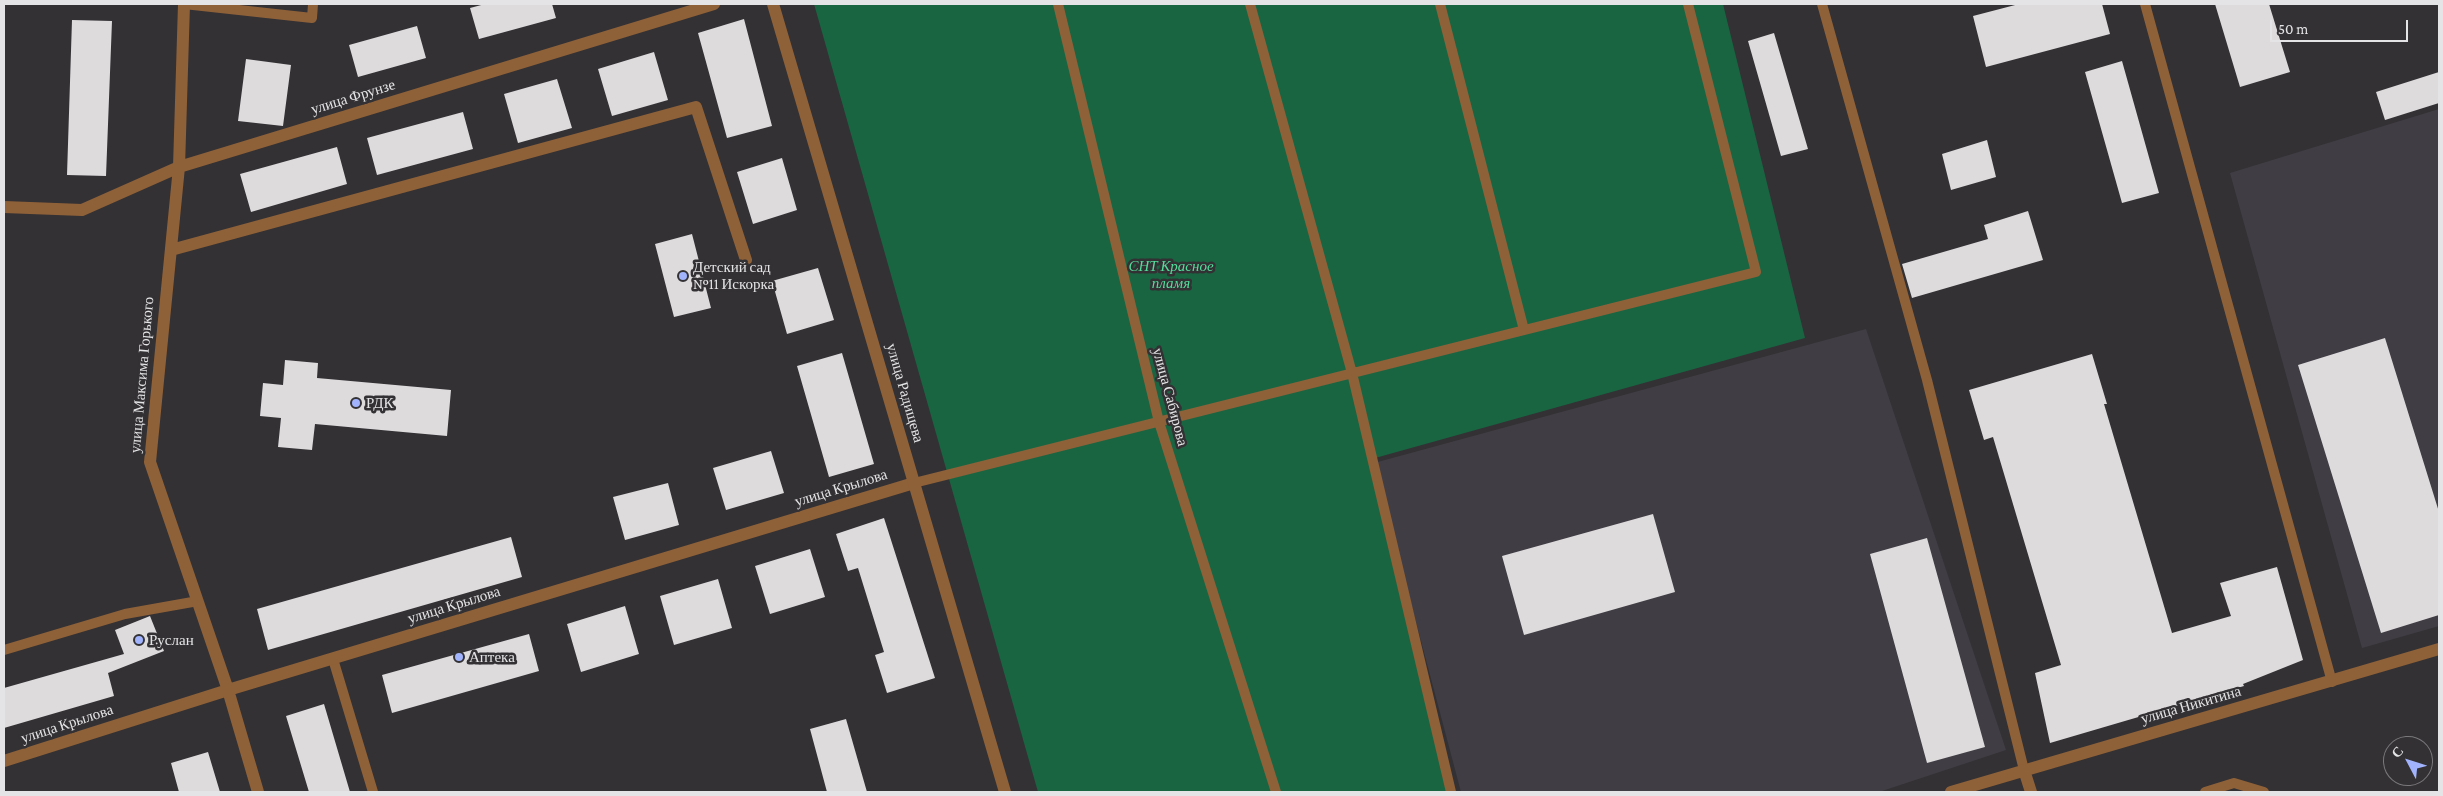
<!DOCTYPE html>
<meta charset="utf-8">
<style>
body{margin:0}
#map{position:relative;width:2443px;height:796px;overflow:hidden;background:#333134;font-family:"Crimson Pro",serif}
canvas{display:block}
.frame{position:absolute;inset:0;border:5px solid #e4e3e5;pointer-events:none}
.north{position:absolute;left:2383px;top:736px;width:50px;height:50px;box-sizing:border-box;background:#333134;border:1px solid #7a787b;border-radius:50%;rotate:310deg;font-size:14px;font-weight:700;line-height:20px;text-align:center;color:#e4e3e5}
.north::after{content:'';display:block;margin:auto;width:18px;height:22px;background:#a1b3fd;clip-path:polygon(50% 0,100% 100%,50% 72%,0 100%)}
.scale{position:absolute;left:2270px;top:20px;width:138px;height:22px;box-sizing:border-box;border:2px solid #e4e3e5;border-top:0;padding-left:6px;font-size:15px;line-height:18px;white-space:nowrap;color:#e4e3e5;-webkit-text-stroke:4px #333134;paint-order:stroke}
</style>
<div id="map">
<canvas width="2443" height="796"></canvas>
<div class="frame"></div>
<div class="north">С</div>
<div class="scale">50 m</div>
</div>
<script>
const ctx = document.querySelector('canvas').getContext('2d');
ctx.lineJoin = 'round';
function fillPath(path, color) { ctx.fillStyle = color; ctx.fill(path, 'evenodd'); }
function stroke(path, color, width, dash) { ctx.strokeStyle = color; ctx.lineWidth = width; ctx.lineCap = dash ? 'butt' : 'round'; ctx.setLineDash(dash || []); ctx.stroke(path); }
function drawText(font, color, halo, rows, align = 'center') {
  ctx.font = font + ' "Crimson Pro",serif'; ctx.lineWidth = 5; ctx.setLineDash([]); ctx.textBaseline = 'middle'; ctx.strokeStyle = halo; ctx.fillStyle = color; for (const [text, x, y, turn = 0] of rows) {
    ctx.save(); ctx.translate(x, y); ctx.rotate((+turn || 0) * Math.PI / 180); ctx.textAlign = isNaN(turn) ? turn : align; if (halo) ctx.strokeText(text, 0, 0); ctx.fillText(text, 0, 0); ctx.restore();
  }
}
const built = new Path2D(`
 M2439,109V626L2362,648L2230,173Z
 M1866,329L2006,750L1879,792H1461L1374,463Z`);
const green = new Path2D(`
 M814,4H1723L1805,338L1368,460L1455,792H1038Z`);
const building = new Path2D(`
 M485,4H552L556,18L479,39L470,8Z
 M2019,4H2102L2110,34L1986,67L1973,16Z
 M2215,4H2269L2290,72L2240,87Z
 M744,19L772,126L727,138L698,33Z
 M72,20L112,21L106,176L67,175Z
 M417,26L426,58L358,77L349,45Z
 M1774,33L1808,149L1781,156L1748,41Z
 M654,52L668,100L612,116L598,69Z
 M246,59L291,65L283,126L238,121Z
 M2122,61L2159,193L2122,203L2085,72Z
 M2439,72V103L2385,120L2376,92Z
 M557,79L572,128L518,143L504,94Z
 M463,112L473,149L377,175L367,138Z
 M1987,140L1996,177L1951,190L1942,154Z
 M337,147L347,184L251,212L240,174Z
 M782,158L797,210L753,224L737,172Z
 M2028,211L2043,260L1912,298L1902,264L1988,239L1984,225Z
 M692,234L711,308L674,317L655,244Z
 M818,268L834,320L787,334L772,281Z
 M2385,338L2439,512V615L2381,633L2298,365Z
 M842,353L874,464L829,477L797,366Z
 M2092,354L2107,404H2104L2172,633L2231,616L2220,583L2277,567L2303,660L2243,684L2244,686L2050,743L2035,673L2061,665L1993,437L1984,440L1969,390Z
 M285,360L318,363L317,378L451,390L447,436L315,424L312,450L278,447L281,418L260,416L263,383L283,385Z
 M771,451L784,493L726,510L713,468Z
 M668,483L679,525L625,540L613,497Z
 M1653,514L1675,592L1524,635L1502,556Z
 M884,518L935,678L887,693L875,655L884,652L858,568L848,571L836,534Z
 M511,537L522,577L268,650L257,609Z
 M1927,538L1985,747L1927,763L1870,554Z
 M810,549L825,597L770,614L755,566Z
 M718,579L732,628L674,645L660,596Z
 M625,606L639,654L581,672L567,624Z
 M150,616L164,651L108,673L114,696L4,728V688L124,654L115,630Z
 M529,634L539,671L392,713L382,675Z
 M324,704L350,792H309L286,716Z
 M846,719L867,792H827L810,729Z
 M208,752L220,792H179L171,763Z`);
const service = new Path2D(`
 M184,4L312,18L313,4
 M1058,4L1159,422L1276,792
 M1250,4L1352,373L1451,792
 M1440,4L1524,330
 M1822,4L1927,380L2024,770
 M2145,4L2332,682
 M914,483L1756,272L1688,4
 M4,650L125,614L198,601
 M333,659L373,792
 M2205,792L2234,783L2264,792`);
const minor = new Path2D(`
 M184,4L179,167L150,462L228,690L258,792
 M4,207L82,210L179,167L714,4
 M171,250L696,107L746,260
 M4,761L228,690L914,483
 M2024,770L2031,792
 M1951,792L2439,649`);
const tertiary = new Path2D(`
 M773,4L1005,792`);
const markers = [
 [683,276,5,"#a1b3fd"],
 [356,403,5,"#a1b3fd"],
 [139,640,5,"#a1b3fd"],
 [459,657,5,"#a1b3fd"]
];
const streetNames = [
 ["улица Фрунзе",353,97,-17],
 ["улица Максима Горького",142,375,-85],
 ["улица Радищева",905,393,74],
 ["улица Сабирова",1170,397,75],
 ["улица Крылова",841,488,-17],
 ["улица Крылова",454,605,-17],
 ["улица Никитина",2191,705,-16],
 ["улица Крылова",67,724,-18]
];
const parkNames = [
 ["СНТ Красное",1171,266],
 ["пламя",1171,283]
];
const poiNames = [
 ["Детский сад",693,267],
 ["№11 Искорка",693,284],
 ["РДК",366,403],
 ["Руслан",149,640],
 ["Аптека",469,657]
];
fillPath(built, '#413d44');
fillPath(green, '#196542');
fillPath(building, '#dedbdd');
stroke(service, '#8f6138', 10);
stroke(minor, '#8f6138', 12);
stroke(tertiary, '#8f6138', 12);
for (const [x, y, r, color] of markers) { const dot = new Path2D(); dot.arc(x, y, r, 0, 2 * Math.PI); ctx.fillStyle = color; ctx.fill(dot); stroke(dot, '#333134', 2); }
drawText('15px', '#e4e3e5', '#333134', streetNames);
drawText('italic 15px', '#53dd9b', '#333134', parkNames);
drawText('15px', '#e4e3e5', '#333134', poiNames, 'left');
</script>
